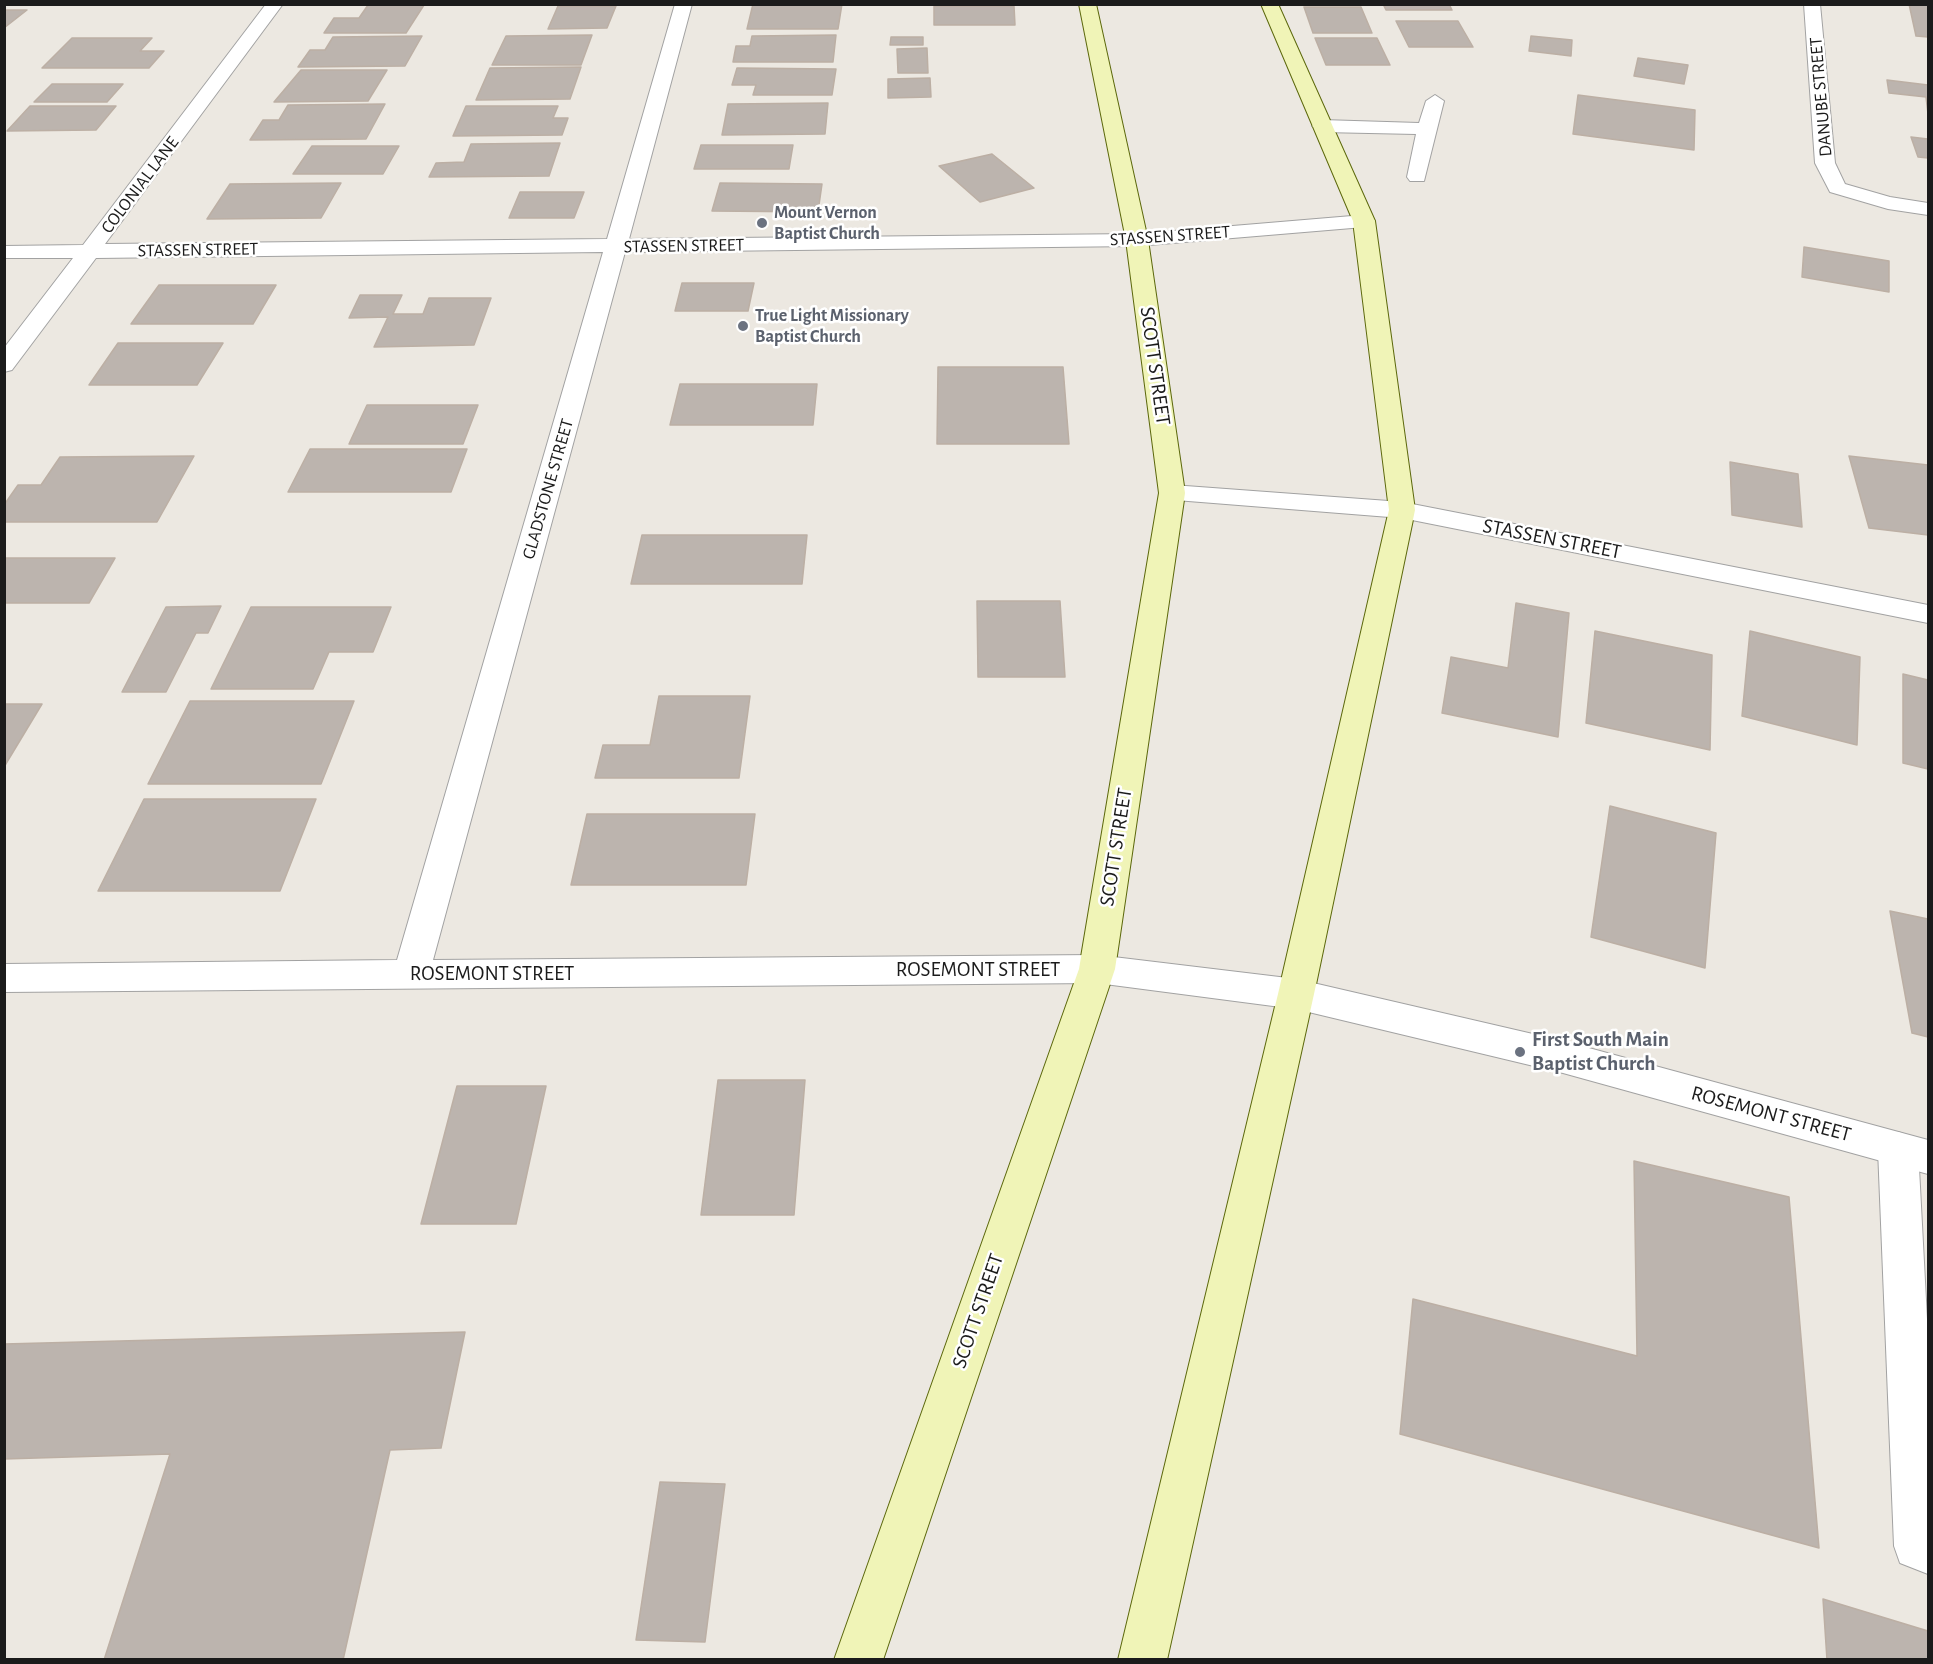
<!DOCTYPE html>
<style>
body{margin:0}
#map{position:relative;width:1933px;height:1664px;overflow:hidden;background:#ece8e1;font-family:"Alegreya Sans",sans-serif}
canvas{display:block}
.frame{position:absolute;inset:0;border:6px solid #1b1b1b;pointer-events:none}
</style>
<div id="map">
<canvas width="1933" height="1664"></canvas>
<div class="frame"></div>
</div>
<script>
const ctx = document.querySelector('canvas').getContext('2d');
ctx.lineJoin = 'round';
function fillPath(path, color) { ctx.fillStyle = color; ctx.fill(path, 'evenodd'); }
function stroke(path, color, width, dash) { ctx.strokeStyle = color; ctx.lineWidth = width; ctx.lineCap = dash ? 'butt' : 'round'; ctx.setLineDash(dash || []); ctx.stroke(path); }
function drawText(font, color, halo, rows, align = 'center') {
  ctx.font = font + ' "Alegreya Sans",sans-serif'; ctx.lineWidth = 5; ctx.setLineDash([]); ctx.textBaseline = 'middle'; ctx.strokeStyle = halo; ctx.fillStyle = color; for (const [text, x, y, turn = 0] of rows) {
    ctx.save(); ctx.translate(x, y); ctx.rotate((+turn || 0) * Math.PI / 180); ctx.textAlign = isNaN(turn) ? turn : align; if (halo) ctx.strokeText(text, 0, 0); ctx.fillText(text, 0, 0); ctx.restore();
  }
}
const building = new Path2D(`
 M753,4H842L838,29H747Z
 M1383,4H1449L1452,10H1386Z
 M1909,4H1928V37L1916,36Z
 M368,5H424L406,33H324L334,18H359Z
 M558,6H616L607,28L548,29Z
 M934,6H1014L1015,25H934Z
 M1304,7H1361L1372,33H1313Z
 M4,10H27L4,28Z
 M1396,21H1458L1473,47H1409Z
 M592,35L581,65H492L506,36Z
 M836,35L833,62H733L736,46H750L752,36Z
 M422,36L405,66L298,67L310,50H325L333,37Z
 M1531,36L1572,40L1571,56L1529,51Z
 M891,37H923V45H890Z
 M72,38H152L140,51H164L149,68H42Z
 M1315,38H1377L1390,65H1326Z
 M927,48L928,73H898L897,49Z
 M1638,58L1688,65L1684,84L1634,76Z
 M581,67L570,99L476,100L490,68Z
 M737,68L836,69L832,95H753L756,85H732Z
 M301,70H387L368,101L274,102Z
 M930,78L931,97L888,98V79Z
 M1887,80L1928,85V114L1926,97L1889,93Z
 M52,84H123L107,102H34Z
 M1578,95L1695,110L1694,150L1573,134Z
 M828,103L825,134L722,135L728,104Z
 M385,104L366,139L250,140L263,120H279L288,105Z
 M30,106H116L96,130L7,131Z
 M466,106H558L553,118H568L562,135L453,136Z
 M1911,137L1928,139V158L1918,157Z
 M560,143L549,176L429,177L436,163L464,162L471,144Z
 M701,145H793L789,169H694Z
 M312,146H399L383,174H293Z
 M992,154L1034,188L980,202L939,166Z
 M341,183L321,218L207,219L230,184Z
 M720,183L822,184L818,212L712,211Z
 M520,192H584L574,218H509Z
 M1804,247L1889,261V292L1802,277Z
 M682,283H754L748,311H675Z
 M159,285H276L253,324H131Z
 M360,295H402L393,314H423L429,298H491L474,345L374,347L388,317L349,318Z
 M118,343H223L197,385H89Z
 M938,367H1063L1069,444H937Z
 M680,384H817L813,425H670Z
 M367,405H478L463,444H349Z
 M310,449H467L451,492H288Z
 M194,456L157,522H4V505L18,485H41L60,457Z
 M1849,456L1928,465V535L1869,528Z
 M1730,462L1798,474L1802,527L1732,515Z
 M642,535H807L802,584H631Z
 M4,558H115L89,603H4Z
 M977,601H1060L1065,677H978Z
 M1516,603L1569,613L1558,737L1442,713L1451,657L1508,668Z
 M221,606L208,633H196L166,692H122L166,607Z
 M251,607H391L373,652H329L313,689H211Z
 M1595,631L1712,655L1710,750L1586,723Z
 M1750,631L1860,657L1857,745L1742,716Z
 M1903,674L1928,680V769L1903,763Z
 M659,696H750L739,778H595L603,745H650Z
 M190,701H354L321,784H148Z
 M4,704H42L4,767Z
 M144,799H316L280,891H98Z
 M1610,806L1716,833L1705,968L1591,937Z
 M587,814H755L746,885H571Z
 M1890,911L1928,919V1037L1912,1033Z
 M718,1080H805L794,1215H701Z
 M457,1086H546L516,1224H421Z
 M1634,1161L1789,1197L1819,1548L1400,1434L1413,1299L1637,1356Z
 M465,1332L441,1448L390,1450L343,1660H104L170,1454L4,1459V1344Z
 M660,1482L725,1484L705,1642L636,1640Z
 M1823,1599L1928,1631V1660H1827Z`);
const lane = new Path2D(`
 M1435,95L1444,101L1424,181H1410L1407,177L1416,134L1322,132L1312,126L1322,120L1419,123L1426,101Z
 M1898,1132L1912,1137L1918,1149L1928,1338V1574L1900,1563L1894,1546L1878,1149L1884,1137Z`);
const street = new Path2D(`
 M266,4H283L105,244L607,239L675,4H692L629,239L1137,234L1364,215L1371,217L1375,221L1371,225L1364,227L1137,246L625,252L433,960L1097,955L1296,979L1563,1041L1928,1140V1174L1563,1073L1296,1009L1097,983L4,992V964L397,960L603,252L96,258L12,370L4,372V348L73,258H4V246L83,245Z
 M1804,4H1820L1835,163L1845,184L1890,197L1928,203V215L1888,209L1830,192L1815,163Z
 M1172,485L1402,502L1928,605V623L1402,518L1163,499L1159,493L1163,487Z`);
const secondary = new Path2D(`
 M1079,4H1096L1148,240L1185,493L1115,969L883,1660H834L1079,969L1159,493L1126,240Z
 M1261,4H1278L1375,221L1415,510L1314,994L1167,1660H1118L1278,994L1389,510L1353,221Z`);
const markers = [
 [762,223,6,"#6b7280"],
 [743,326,6,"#6b7280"],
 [1520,1052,6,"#6b7280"]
];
const farStreetnames = [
 ["DANUBE STREET",1821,97,-95],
 ["COLONIAL LANE",140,185,-53],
 ["STASSEN STREET",1170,236,-4],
 ["STASSEN STREET",684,246,-1],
 ["STASSEN STREET",198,250,-1],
 ["GLADSTONE STREET",548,489,-74]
];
const farWorshipnames = [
 ["Mount Vernon",774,213],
 ["Baptist Church",774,234],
 ["True Light Missionary",755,316],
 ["Baptist Church",755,337]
];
const streetNames = [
 ["SCOTT STREET",1155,366,82],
 ["STASSEN STREET",1552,539,11],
 ["SCOTT STREET",1116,847,-81],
 ["ROSEMONT STREET",978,970],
 ["ROSEMONT STREET",492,974],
 ["ROSEMONT STREET",1771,1114,15],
 ["SCOTT STREET",978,1311,-71]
];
const worshipNames = [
 ["First South Main",1532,1040],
 ["Baptist Church",1532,1064]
];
fillPath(building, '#bcb4ae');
stroke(building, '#bcafa4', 1.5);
stroke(lane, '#a2a2a2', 2);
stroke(street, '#a2a2a2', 2);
stroke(secondary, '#5c680c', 2);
fillPath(lane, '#fff');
fillPath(street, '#fff');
fillPath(secondary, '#f0f4b7');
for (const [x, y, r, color] of markers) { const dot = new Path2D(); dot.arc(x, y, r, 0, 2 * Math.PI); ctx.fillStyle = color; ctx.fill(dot); stroke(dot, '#fff', 2); }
drawText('18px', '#1b1b1b', '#fff', farStreetnames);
drawText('bold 18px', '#5b616d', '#fff', farWorshipnames, 'left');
drawText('21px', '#1b1b1b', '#fff', streetNames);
drawText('bold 21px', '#5b616d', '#fff', worshipNames, 'left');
</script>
